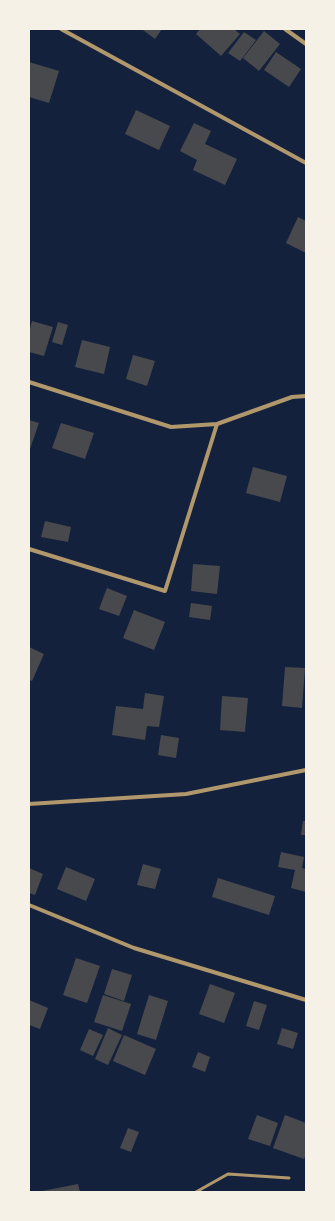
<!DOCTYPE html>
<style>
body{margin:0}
#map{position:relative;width:335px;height:1221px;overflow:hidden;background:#14213d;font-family:Ubuntu,sans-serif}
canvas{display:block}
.frame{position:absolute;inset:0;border:30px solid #f6f1e7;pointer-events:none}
</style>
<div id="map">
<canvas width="335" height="1221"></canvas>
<div class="frame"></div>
</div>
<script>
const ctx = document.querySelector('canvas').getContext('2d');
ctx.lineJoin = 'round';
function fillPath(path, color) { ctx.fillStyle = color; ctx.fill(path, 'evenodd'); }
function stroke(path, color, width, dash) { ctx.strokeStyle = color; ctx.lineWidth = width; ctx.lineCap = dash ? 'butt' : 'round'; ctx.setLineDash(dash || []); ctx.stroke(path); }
const building = new Path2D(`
 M144,29H162L155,39L143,30Z
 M200,29H234L240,34L221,56L196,34Z
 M264,31L280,44L259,71L243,58Z
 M244,32L256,40L240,61L228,53Z
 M276,52L301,69L289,87L264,70Z
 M29,62L59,71L49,103L29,97Z
 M136,110L170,126L159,150L125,134Z
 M194,123L211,131L205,144L237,159L225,185L193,170L197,160L180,151Z
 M298,217L306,221V253L286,243Z
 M32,321L53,327L44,356L29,352V332Z
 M58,322L68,325L62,345L52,342Z
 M82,340L110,347L104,374L75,367Z
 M133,355L155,361L147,386L126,379Z
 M29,420L39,423L30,449L29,448Z
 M61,423L94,433L85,459L52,448Z
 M253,467L287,476L280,502L246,493Z
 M45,521L71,527L68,542L41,537Z
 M193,564L220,566L217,594L191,591Z
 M107,588L127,596L119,616L99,609Z
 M191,603L212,606L210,620L189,617Z
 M134,610L165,622L154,650L123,638Z
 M29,647L44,654L32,681L29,680Z
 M285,667L305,668L302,708L282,706Z
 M145,693L164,696L159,727L147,726L145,740L112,735L116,706L143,709Z
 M222,696L248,698L245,732L220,730Z
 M161,735L179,738L176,758L158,755Z
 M303,821H306V835H301Z
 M281,852L304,857L302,868L306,869V892L291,888L295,870L278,867Z
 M143,864L161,869L155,889L137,885Z
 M66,867L95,879L86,901L57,889Z
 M29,868L43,874L35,895L29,893Z
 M218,878L275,896L269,915L212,897Z
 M76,958L100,966L87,1003L63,995Z
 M112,969L132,975L124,1001L104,994Z
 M210,984L235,993L224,1023L199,1014Z
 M103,995L131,1004L122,1031L94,1022Z
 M149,995L168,1001L156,1040L137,1034Z
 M29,1000L48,1008L40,1029L29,1025Z
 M254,1001L267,1005L259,1030L246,1026Z
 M108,1028L122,1035L108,1065L95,1059Z
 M282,1028L298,1033L293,1049L277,1044Z
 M89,1029L103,1035L93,1056L80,1050Z
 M124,1035L156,1049L145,1075L113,1061Z
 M198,1052L210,1057L205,1072L192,1067Z
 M257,1115L278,1123L270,1146L248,1139Z
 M285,1115L306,1123V1154L304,1159L273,1148Z
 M128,1128L139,1132L131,1152L120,1148Z
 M78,1184L80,1192H42V1191Z`);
const service = new Path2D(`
 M196,1192L228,1174L289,1178`);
const minor = new Path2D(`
 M61,29L306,163
 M285,29L306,44
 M29,382L171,427L217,424L292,397L306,396
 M29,549L165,591L217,424
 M29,804L186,794L306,770
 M29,905L134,948L306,1000`);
fillPath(building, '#48494c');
stroke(service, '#b1986c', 3);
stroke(minor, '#b1986c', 4);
</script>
